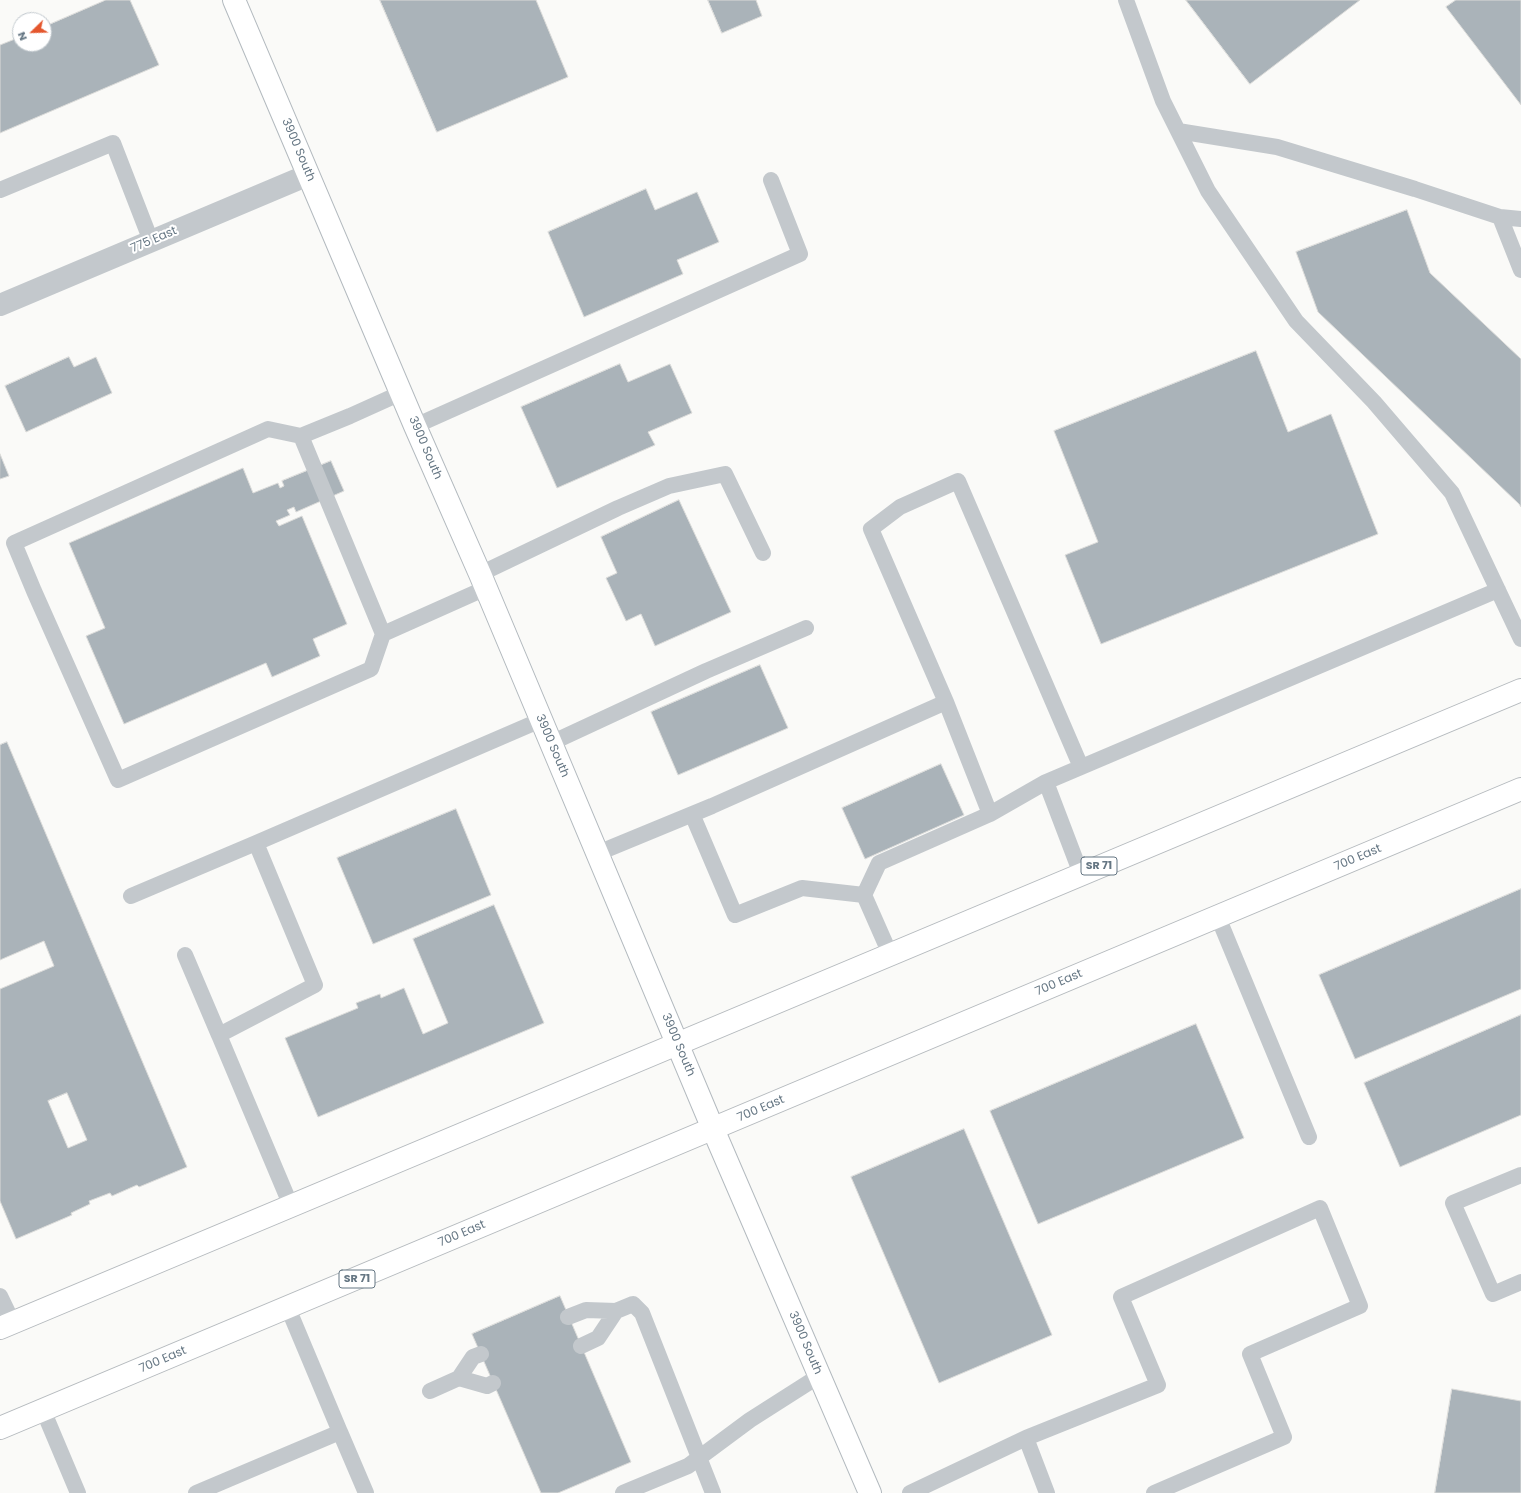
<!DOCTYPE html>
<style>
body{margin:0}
#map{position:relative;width:1521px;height:1493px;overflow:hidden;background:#fafaf8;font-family:Poppins,sans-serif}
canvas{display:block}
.north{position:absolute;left:12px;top:12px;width:40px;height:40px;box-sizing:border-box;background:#fff;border:1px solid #c1c8cd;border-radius:50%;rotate:247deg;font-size:11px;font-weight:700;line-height:16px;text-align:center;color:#657683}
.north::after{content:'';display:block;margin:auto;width:14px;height:18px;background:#e4572e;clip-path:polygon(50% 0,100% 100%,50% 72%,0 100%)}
</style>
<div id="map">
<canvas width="1521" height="1493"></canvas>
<div class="north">N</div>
</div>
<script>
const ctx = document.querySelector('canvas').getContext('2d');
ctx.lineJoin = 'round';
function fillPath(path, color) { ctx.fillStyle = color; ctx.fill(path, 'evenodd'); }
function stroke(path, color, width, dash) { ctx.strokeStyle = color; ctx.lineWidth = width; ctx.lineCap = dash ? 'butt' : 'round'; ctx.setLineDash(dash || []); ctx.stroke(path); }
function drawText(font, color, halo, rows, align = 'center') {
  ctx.font = font + ' Poppins,sans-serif'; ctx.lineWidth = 4; ctx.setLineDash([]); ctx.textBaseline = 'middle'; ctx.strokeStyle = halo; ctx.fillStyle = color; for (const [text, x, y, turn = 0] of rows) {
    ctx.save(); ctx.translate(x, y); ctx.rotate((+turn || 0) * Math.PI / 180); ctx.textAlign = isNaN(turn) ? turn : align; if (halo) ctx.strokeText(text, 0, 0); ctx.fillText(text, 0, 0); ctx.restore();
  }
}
const building = new Path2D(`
 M106,0H130L159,65L0,133V45L20,37V44H44V27Z
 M380,0H536L568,77L437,132Z
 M708,0H756L762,16L722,33Z
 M1186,0H1360L1250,84Z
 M1456,0H1521V105L1446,7Z
 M646,189L655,210L697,192L719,242L677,260L683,274L584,317L548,232Z
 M1407,210L1430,273L1521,359V507L1519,504L1318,312L1296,252Z
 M1256,351L1288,432L1331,414L1378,534L1101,644L1065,555L1098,542L1054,431Z
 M69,357L74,367L96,357L112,393L26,432L5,386Z
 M620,364L628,382L670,364L692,413L648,432L655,445L557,488L521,407Z
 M0,454L9,476L0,479Z
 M331,461L344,491L296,512L294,507L287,510L290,515L276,521L279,526L302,516L347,624L313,639L320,656L272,677L266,663L124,724L86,636L105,628L69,543L243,468L253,493L278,483L280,488L284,486L282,481Z
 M679,500L731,612L655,646L641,614L626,621L606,578L617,573L601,537Z
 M760,665L788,728L678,775L651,712Z
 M7,742L187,1167L139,1187L137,1185L112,1196L110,1193L89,1201L90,1204L71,1213L72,1215L16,1239L0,1201V989L54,966L44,941L0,960V745ZM67,1093L87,1140L68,1148L48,1101Z
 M941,764L964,815L865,859L842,808Z
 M456,809L491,895L373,944L337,858Z
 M1521,889V989L1355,1059L1319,975Z
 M494,905L544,1023L318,1117L285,1038L358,1008L356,1003L380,994L381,998L404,988L423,1034L448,1023L413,939Z
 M1521,1015V1115L1400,1167L1364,1083Z
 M1196,1024L1244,1138L1038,1224L990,1111Z
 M964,1129L1052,1335L939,1383L851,1177Z
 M560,1296L631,1462L558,1493H541L472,1334Z
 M1452,1389L1521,1401V1493H1435Z`);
const service = new Path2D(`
 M1126,0L1163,101L1208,191L1296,321L1374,402L1452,493L1521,639
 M1178,131L1277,147L1415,189L1500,217L1521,219
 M0,190L113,143L151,241
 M1500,217L1521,270
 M401,393L350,416L301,436L268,429L14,543L34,591L118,780L371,669L383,634L486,588
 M415,426L800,254L771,180
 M301,436L383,634
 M480,574L618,508L669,486L725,474L763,553
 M551,743L706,671L806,628
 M1046,782L1081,874
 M692,814L735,915L802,888L864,895
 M990,814L946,702L871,529L900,507L958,481L1081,767
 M256,843L541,720
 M598,853L712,806L946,702
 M131,896L256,843L315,985L219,1035L291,1206
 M1218,917L1309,1137
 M890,954L864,895L879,863L990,814L1046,782L1498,590
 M185,955L219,1035
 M1521,1175L1453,1203L1493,1294L1521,1282
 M0,1296L13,1323
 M568,1317L586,1310L616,1311L633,1304L642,1313L713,1493
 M581,1346L598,1338L616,1311
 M459,1378L487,1386L493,1383
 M430,1391L459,1378L473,1357L481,1354
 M43,1410L78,1493
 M340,1432L366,1493
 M1026,1438L1047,1493
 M196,1493L340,1432L288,1308
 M623,1493L688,1466L750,1420L819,1376
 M910,1493L1026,1438L1158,1385L1121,1297L1320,1208L1360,1306L1250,1354L1284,1437L1154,1493`);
const minor = new Path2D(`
 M0,305L308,175`);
const secondary = new Path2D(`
 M234,0L415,426L480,574L713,1129L870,1493`);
const primary = new Path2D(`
 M0,1328L1521,690
 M0,1428L1521,789`);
const shields = [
 [1099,866,36],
 [357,1279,36]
];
const shieldNames = [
 ["SR 71",1099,866],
 ["SR 71",357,1279]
];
const streetNames = [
 ["3900 South",298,150,67],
 ["775 East",154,240,-23],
 ["3900 South",425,448,67],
 ["3900 South",552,746,67],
 ["700 East",1358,858,-23],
 ["700 East",1059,983,-23],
 ["3900 South",678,1045,67],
 ["700 East",761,1109,-23],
 ["700 East",462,1234,-23],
 ["3900 South",805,1343,67],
 ["700 East",163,1360,-23]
];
fillPath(building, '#aab3b9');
stroke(building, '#dcdcda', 1);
stroke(secondary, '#b3babf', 24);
stroke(primary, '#b5babe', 24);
stroke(service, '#c3c8cc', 16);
stroke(minor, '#c3c8cc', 22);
stroke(secondary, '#fff', 22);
stroke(primary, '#fff', 22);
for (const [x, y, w] of shields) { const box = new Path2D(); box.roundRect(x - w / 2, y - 9, w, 18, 3); ctx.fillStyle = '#fff'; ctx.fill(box); stroke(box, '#657683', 1); }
drawText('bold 11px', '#657683', null, shieldNames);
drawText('12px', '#657683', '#fff', streetNames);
</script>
